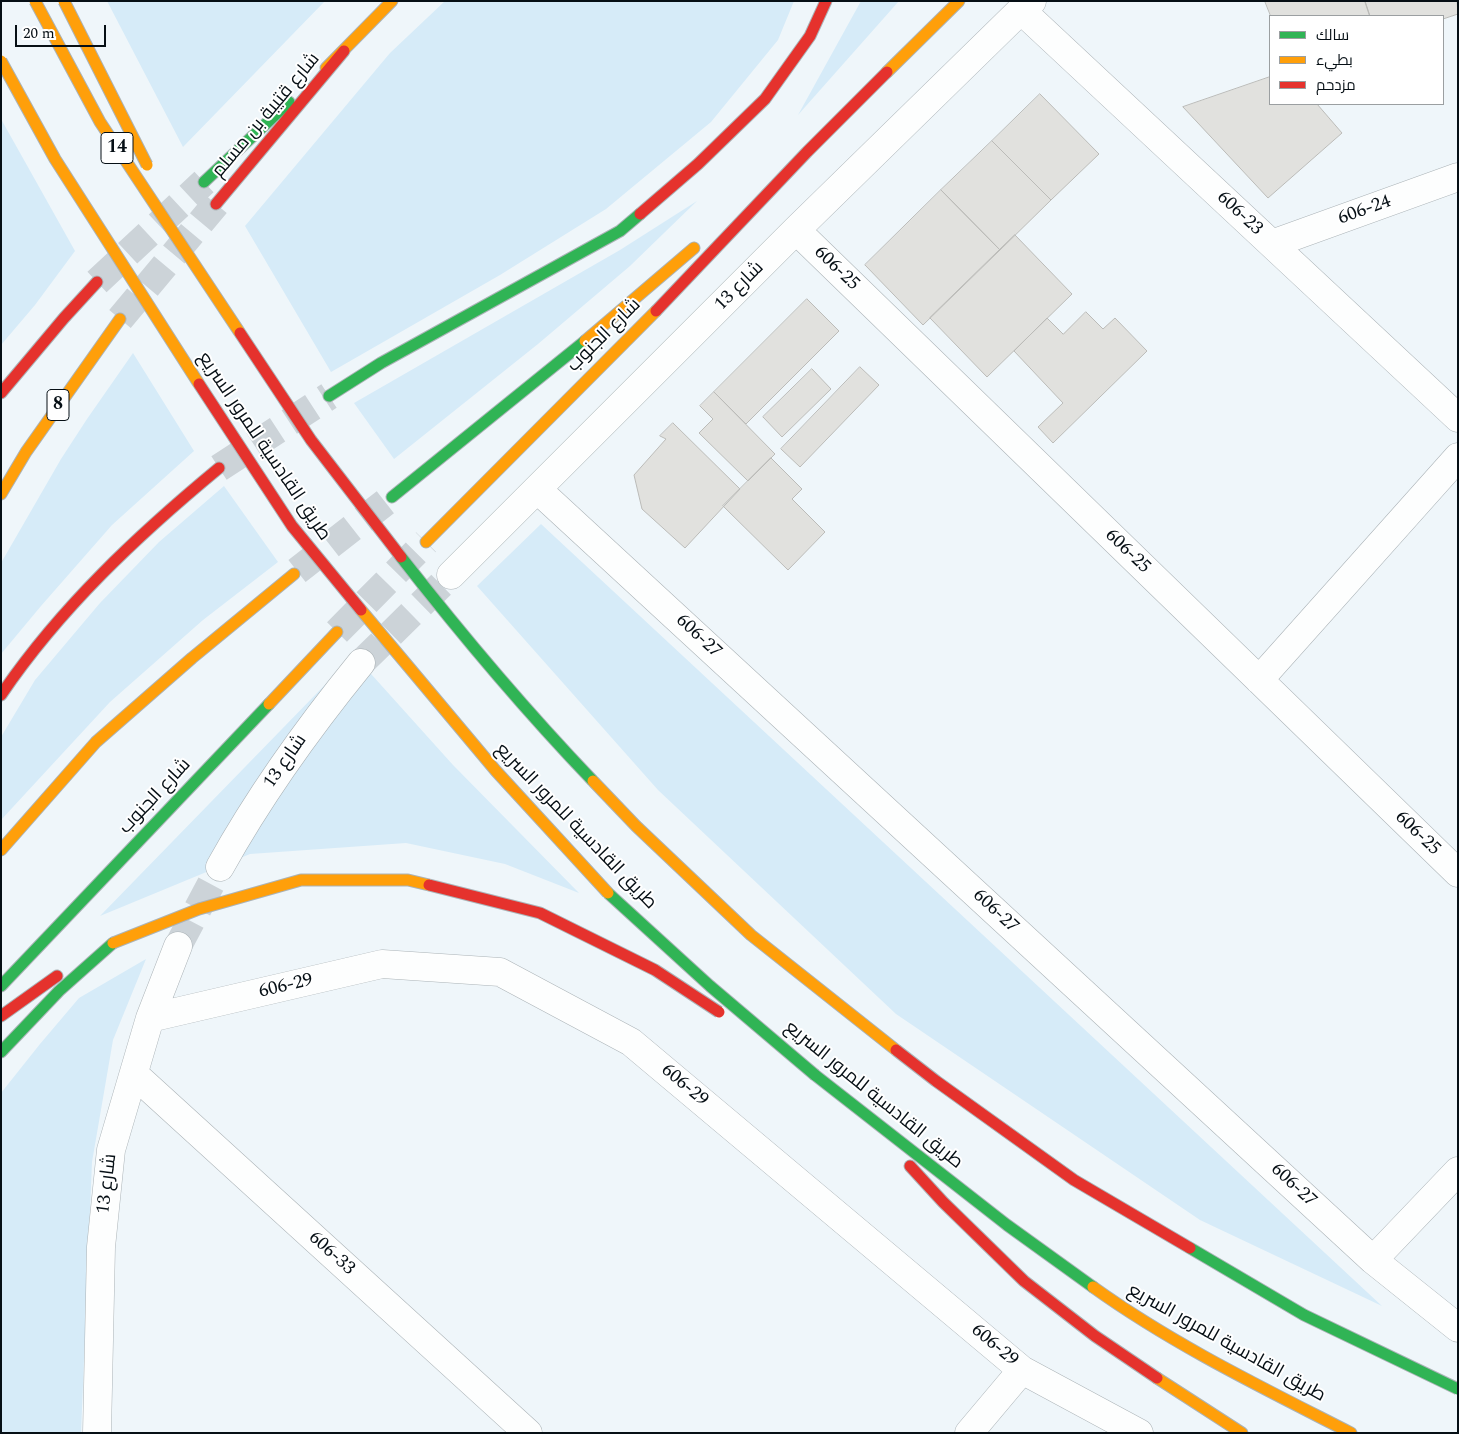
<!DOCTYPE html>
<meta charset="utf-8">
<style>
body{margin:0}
#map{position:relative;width:1459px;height:1434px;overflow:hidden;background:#eff6fa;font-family:Spectral,Cairo,serif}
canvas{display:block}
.frame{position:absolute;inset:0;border:2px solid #060f15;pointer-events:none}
.legend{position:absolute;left:1269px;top:15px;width:175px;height:90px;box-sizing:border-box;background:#fff;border:1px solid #9b9fa1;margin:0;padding:6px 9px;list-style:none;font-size:15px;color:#060f15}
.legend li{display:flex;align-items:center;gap:10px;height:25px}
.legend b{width:25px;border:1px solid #9b9fa1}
.scale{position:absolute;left:15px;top:25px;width:91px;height:22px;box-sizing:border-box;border:2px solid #060f15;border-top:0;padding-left:6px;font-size:15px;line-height:18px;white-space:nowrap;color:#060f15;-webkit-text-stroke:4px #fff;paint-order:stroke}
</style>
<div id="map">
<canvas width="1459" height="1434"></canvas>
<div class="frame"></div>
<ul class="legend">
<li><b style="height:6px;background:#30b455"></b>سالك</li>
<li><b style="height:6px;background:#ff9f0a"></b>بطيء</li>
<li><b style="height:6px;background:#e5322d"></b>مزدحم</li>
</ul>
<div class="scale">20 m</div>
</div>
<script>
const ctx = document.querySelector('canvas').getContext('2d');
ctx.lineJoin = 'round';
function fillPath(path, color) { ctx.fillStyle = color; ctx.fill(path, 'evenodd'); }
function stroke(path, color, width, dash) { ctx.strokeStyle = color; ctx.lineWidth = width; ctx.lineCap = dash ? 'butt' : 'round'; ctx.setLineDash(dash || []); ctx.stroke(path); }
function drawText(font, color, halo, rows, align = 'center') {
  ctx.font = font + ' Spectral,Cairo,serif'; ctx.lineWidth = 4; ctx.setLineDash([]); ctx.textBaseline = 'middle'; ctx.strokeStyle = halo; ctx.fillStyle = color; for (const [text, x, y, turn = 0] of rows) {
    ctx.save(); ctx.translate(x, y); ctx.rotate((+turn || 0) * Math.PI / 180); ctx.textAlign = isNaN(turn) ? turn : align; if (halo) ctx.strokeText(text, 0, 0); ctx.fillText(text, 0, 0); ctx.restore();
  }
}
const green = new Path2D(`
 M107,1H325L183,147Z
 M445,1H794L778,40L711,122L606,209L500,275L331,372L245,226L390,53Z
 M861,1H899L798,115Z
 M1,119L75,251L35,305L1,345Z
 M697,201L630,266L538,344L394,459L354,403L620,250Z
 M133,353L194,451L112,525L41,606L1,654V563L61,459L87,419Z
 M224,486L278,562L203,620L110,702L1,820V737L35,680L100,603L159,542Z
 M541,524L1382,1306L1200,1220L896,1014L658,790L477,586Z
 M354,655L453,765L579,893L505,864L406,843L250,854L100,916Z
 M146,959L113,1040L92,1162L81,1433H1V1093L40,1044L79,998Z`);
const building = new Path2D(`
 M1265,1H1365L1370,16H1271Z
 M1365,1H1457L1458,14L1443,19V16H1370Z
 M1270,77V104H1317L1342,133L1268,198L1183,107Z
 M1040,94L1099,154L1051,200L992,141Z
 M992,141L1051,200L1000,250L941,190Z
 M941,190L1000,250L923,325L865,265Z
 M1015,235L1072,294L987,377L930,318Z
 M807,299L839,331L746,424L714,392Z
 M1086,312L1103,329L1115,318L1147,351L1053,443L1038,427L1063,403L1014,351L1047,318L1063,334Z
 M860,367L879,385L800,467L781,449Z
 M812,369L831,389L782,437L763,417Z
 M714,392L775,454L748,481L699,433L713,419L700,406Z
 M673,423L740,489L685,548L642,509L634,475L666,439L660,436Z
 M771,458L802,489L792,499L825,532L788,570L723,506Z`);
const streetTunnel = new Path2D(`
 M361,663L448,578
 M178,946L220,867`);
const primaryTunnel = new Path2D(`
 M97,282L204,182
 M297,571L392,497
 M337,632L426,542`);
const highwayTunnel = new Path2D(`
 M120,319L216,204
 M219,468L329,396`);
const street = new Path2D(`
 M1021,10L1458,418
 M796,230L1458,873
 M1272,244L1458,177
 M538,490L1373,1260L1458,1328
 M451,575L796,230L1021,10L1032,1
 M1259,680L1458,457
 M220,867C261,793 308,728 361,663
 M150,1018L382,964L500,972L631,1042L1022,1370L1139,1433
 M134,1074L528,1433
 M1373,1260L1458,1171
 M97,1433L101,1247L111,1150L150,1018L178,946
 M969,1433L1022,1370`);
const fast = new Path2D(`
 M204,182L289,102
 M329,396L381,363L620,231L640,214
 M392,497L585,341
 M1,986L269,704
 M1,1052L59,991L113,943
 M815,1075L1007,1225L1093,1287`);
const slow = new Path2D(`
 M326,68L392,1
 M887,72L959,1
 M585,341L694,248
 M1,494L26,452L120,319
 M426,542L656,311
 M269,704L337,632
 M1,850L96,742L192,658L294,574
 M1093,1287C1174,1345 1263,1388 1351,1433
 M1157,1378L1242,1433`);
const jam = new Path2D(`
 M216,204L344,51
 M640,214L698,164L765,99L810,36L826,1
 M656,311L807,152L887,72
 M1,393L64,318L97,282
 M1,695C60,608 138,535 219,468
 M1,1016L57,976
 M910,1166L943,1202L1024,1281L1095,1336L1157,1378`);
const fastBridge = new Path2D(`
 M401,557C461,634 525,710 593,781
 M608,893L710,986L815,1075
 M1190,1248L1304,1315L1458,1389`);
const slowBridge = new Path2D(`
 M35,1L100,122L240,333
 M64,1L147,165
 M1,61L55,159L199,384
 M361,610L496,771L608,893
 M593,781L636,826L751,935L896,1050
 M113,943L199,909L301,880H408L429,885`);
const jamBridge = new Path2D(`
 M240,333L311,440L401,557
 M199,384L292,526L361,610
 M429,885L540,913L655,970L719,1012
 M896,1050L936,1081L1074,1180L1190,1248`);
const shields = [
 [117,148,32],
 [58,405,22]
];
const shieldNames = [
 ["14",117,148],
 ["8",58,405]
];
const streetNames = [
 ["شارع قتيبة بن مسلم",267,116,-50],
 ["606-24",1365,211,-20],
 ["606-23",1239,214,43],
 ["606-25",836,269,44],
 ["شارع 13",740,287,-45],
 ["شارع الجنوب",605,336,-45],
 ["طريق القادسية للمرور السريع",263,447,56],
 ["606-25",1127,552,44],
 ["606-27",698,637,43],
 ["شارع 13",286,762,-55],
 ["شارع الجنوب",156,797,-47],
 ["طريق القادسية للمرور السريع",575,827,46],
 ["606-25",1417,834,44],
 ["606-27",995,912,43],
 ["606-29",286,987,-13],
 ["606-29",684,1086,40],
 ["طريق القادسية للمرور السريع",873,1096,39],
 ["شارع 13",108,1184,-83],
 ["606-27",1293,1186,43],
 ["606-33",331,1254,42],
 ["طريق القادسية للمرور السريع",1226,1344,29],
 ["606-29",994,1346,40]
];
fillPath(green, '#d6ebf8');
fillPath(building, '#e1e1de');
stroke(building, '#bbbbb8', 1);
stroke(streetTunnel, '#ccd3d8', 28, [28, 14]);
stroke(primaryTunnel, '#ccd3d8', 28, [28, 14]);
stroke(highwayTunnel, '#ccd3d8', 28, [28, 14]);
stroke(street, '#abb3b7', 29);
stroke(fast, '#abb3b7', 13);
stroke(slow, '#abb3b7', 13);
stroke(jam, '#abb3b7', 13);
stroke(street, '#fdfefe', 28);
stroke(fast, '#30b455', 11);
stroke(slow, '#ff9f0a', 11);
stroke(jam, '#e5322d', 11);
stroke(fastBridge, '#abb3b7', 13, []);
stroke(slowBridge, '#abb3b7', 13, []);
stroke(jamBridge, '#abb3b7', 13, []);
stroke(fastBridge, '#30b455', 11);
stroke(slowBridge, '#ff9f0a', 11);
stroke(jamBridge, '#e5322d', 11);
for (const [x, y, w] of shields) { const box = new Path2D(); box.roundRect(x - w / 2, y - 15.5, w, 31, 4); ctx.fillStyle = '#fff'; ctx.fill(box); stroke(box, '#060f15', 1); }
drawText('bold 18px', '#060f15', null, shieldNames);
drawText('19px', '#060f15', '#fff', streetNames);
</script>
